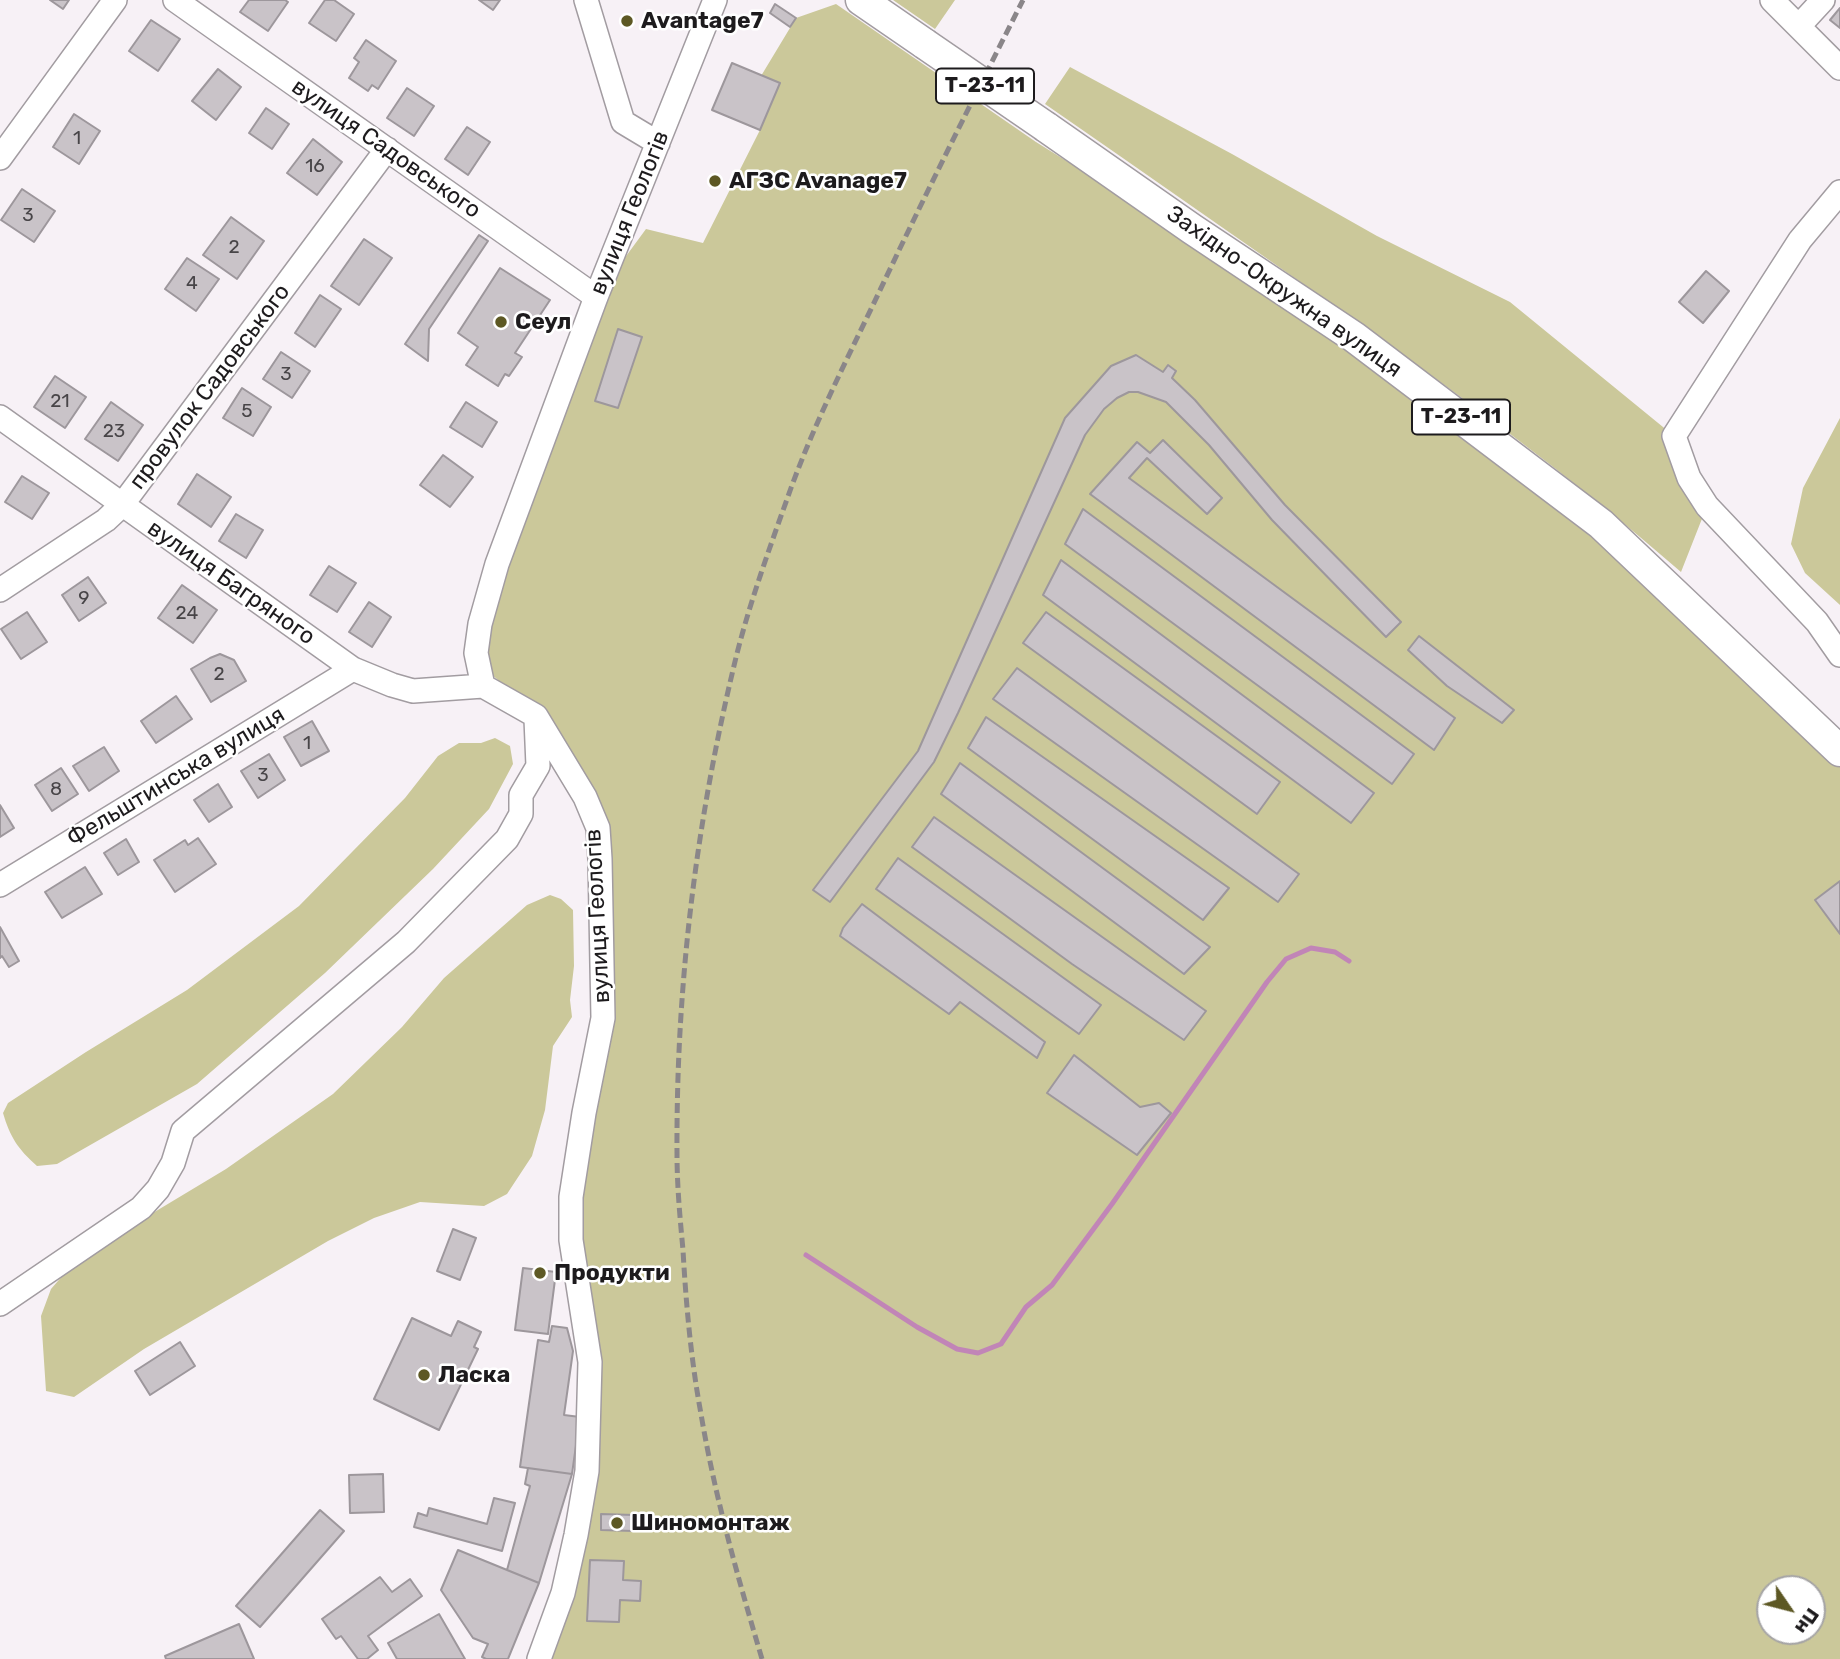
<!DOCTYPE html>
<meta charset="utf-8">
<style>
body{margin:0}
#map{position:relative;width:1840px;height:1659px;overflow:hidden;background:#f7f1f6;font-family:Rubik,sans-serif}
canvas{display:block}
.north{position:absolute;left:1756px;top:1575px;width:70px;height:70px;box-sizing:border-box;background:#fff;border:2px solid #a5a4a5;border-radius:50%;rotate:125deg;font-size:19px;font-weight:700;line-height:28px;text-align:center;color:#1d1b1d}
.north::after{content:'';display:block;margin:auto;width:24px;height:32px;background:#5d5824;clip-path:polygon(50% 0,100% 100%,50% 72%,0 100%)}
</style>
<div id="map">
<canvas width="1840" height="1659"></canvas>
<div class="north">Пн</div>
</div>
<script>
const ctx = document.querySelector('canvas').getContext('2d');
ctx.lineJoin = 'round';
function fillPath(path, color) { ctx.fillStyle = color; ctx.fill(path, 'evenodd'); }
function stroke(path, color, width, dash) { ctx.strokeStyle = color; ctx.lineWidth = width; ctx.lineCap = dash ? 'butt' : 'round'; ctx.setLineDash(dash || []); ctx.stroke(path); }
function drawText(font, color, halo, rows, align = 'center') {
  ctx.font = font + ' Rubik,sans-serif'; ctx.lineWidth = 5; ctx.setLineDash([]); ctx.textBaseline = 'middle'; ctx.strokeStyle = halo; ctx.fillStyle = color; for (const [text, x, y, turn = 0] of rows) {
    ctx.save(); ctx.translate(x, y); ctx.rotate((+turn || 0) * Math.PI / 180); ctx.textAlign = isNaN(turn) ? turn : align; if (halo) ctx.strokeText(text, 0, 0); ctx.fillText(text, 0, 0); ctx.restore();
  }
}
const green = new Path2D(`
 M893,0H955L935,29Z
 M836,4L1036,142L1187,236L1350,344L1595,530L1840,764V1659H547L584,1536L579,1240L606,826L505,686L491,674L485,656L504,566L618,267L646,229L703,243L760,130L779,84L761,76L796,18ZM1770,1589H1812V1631H1770Z
 M1070,67L1232,154L1377,236L1510,302L1674,436L1707,506L1681,572C1571,476 1454,391 1336,307C1239,239 1142,171 1045,104Z
 M1840,418V605L1805,573L1791,544L1803,488Z
 M495,738L510,746L513,764L489,809L433,869L325,973L197,1084L57,1164L37,1166C18,1149 10,1137 3,1113L8,1103L86,1052L187,990L299,906L405,798L438,756L459,743H481Z
 M550,895L561,899L573,910L574,966L570,1000L572,1017L553,1046L545,1110L532,1156L507,1194L484,1206L420,1202L374,1218L328,1241L144,1349L74,1397L46,1391L41,1316L51,1289L78,1258L226,1169L333,1094L402,1027L444,978L527,905Z`);
const stream = new Path2D(`
 M806,1255L917,1327L957,1349L978,1353L1001,1344L1026,1307L1052,1285L1112,1204L1267,982L1286,959L1311,948L1335,952L1349,961`);
const building = new Path2D(`
 M50,0H69L63,9Z
 M249,0H285L288,2L268,31L240,12Z
 M325,0H334L354,14L336,41L309,23Z
 M479,0H500L493,10Z
 M775,4L796,18L790,27L770,13Z
 M1840,8V28L1830,20Z
 M151,20L180,39L158,71L129,51Z
 M366,40L396,61L378,89L372,85L368,91L349,78L359,62L354,58Z
 M732,63L780,83L760,130L712,110Z
 M218,69L241,87L216,120L192,101Z
 M407,88L434,106L414,136L387,118Z
 M266,108L289,124L272,149L249,133Z
 M74,114L100,131L79,164L53,147Z
 M467,127L490,142L468,175L445,159Z
 M313,139L342,162L317,195L287,173Z
 M22,189L55,211L34,242L1,220Z
 M231,217L264,241L237,279L203,255Z
 M479,235L488,241L429,329L428,361L405,344Z
 M364,239L392,258L359,305L331,286Z
 M187,258L219,279L196,311L165,289Z
 M500,268L550,300L515,353L522,357L509,376L505,374L498,386L466,365L478,347L458,333Z
 M1706,271L1729,291L1703,323L1679,302Z
 M320,295L341,309L315,347L295,333Z
 M618,329L642,337L618,408L595,401Z
 M281,352L310,371L292,398L263,379Z
 M1136,355L1163,372L1168,365L1176,371L1172,378L1195,400L1285,505L1401,622L1386,637L1272,520L1209,445L1166,402L1138,392H1129L1117,398L1104,409L1085,435L958,713L934,762L830,902L813,890L918,751L1065,418L1111,366Z
 M55,376L86,397L65,428L34,407Z
 M242,388L271,407L253,436L223,418Z
 M111,402L143,425L118,461L85,439Z
 M466,402L497,422L482,447L450,427Z
 M1163,440L1222,498L1207,514L1147,458L1129,478L1455,718L1434,750L1090,494L1137,442L1150,453Z
 M443,455L473,477L450,507L420,485Z
 M197,474L231,497L211,527L178,504Z
 M22,476L49,493L32,519L5,502Z
 M1083,509L1414,754L1392,784L1065,544Z
 M236,514L263,530L246,558L219,541Z
 M1061,560L1374,793L1351,823L1043,595Z
 M329,566L356,583L337,612L310,595Z
 M88,577L106,603L79,621L62,595Z
 M182,585L217,610L193,643L158,618Z
 M369,602L391,617L372,647L349,632Z
 M27,612L47,642L21,659L1,629Z
 M1046,612L1280,782L1257,814L1023,643Z
 M1419,636L1514,710L1502,723L1447,686L1408,650Z
 M220,654L234,660L246,681L211,702L191,669L210,658Z
 M1017,668L1299,874L1278,902L993,699Z
 M176,696L192,719L156,743L141,721Z
 M986,717L1229,888L1203,920L968,748Z
 M312,721L329,751L301,766L284,737Z
 M104,747L119,771L89,791L73,766Z
 M269,754L285,780L258,798L241,771Z
 M960,763L1210,947L1184,974L941,794Z
 M61,768L78,794L52,811L35,785Z
 M218,784L232,807L209,822L194,800Z
 M0,805L14,828L0,837Z
 M934,817L1206,1011L1184,1040L1072,964L912,847Z
 M198,838L216,864L175,892L154,860L185,840L188,845Z
 M126,839L139,862L118,875L104,853Z
 M898,858L1101,1005L1079,1034L876,889Z
 M85,867L102,894L62,918L45,892Z
 M1840,881V934L1815,900Z
 M862,904L1045,1042L1037,1058L960,1002L949,1014L840,936L843,928Z
 M0,927L19,961L9,967L2,956L0,958Z
 M1074,1055L1140,1107L1159,1103L1171,1113L1137,1155L1047,1093Z
 M453,1229L476,1238L460,1280L437,1271Z
 M523,1268L556,1272L548,1334L515,1330Z
 M412,1318L451,1336L458,1321L481,1332L474,1347L478,1349L439,1430L374,1399Z
 M552,1326L567,1328L573,1351L564,1415L580,1417L572,1474L520,1467L538,1340L549,1342Z
 M180,1342L195,1366L150,1395L135,1371Z
 M528,1468L572,1474L539,1583L507,1570L530,1486L525,1484Z
 M383,1474L384,1512L350,1513L349,1475Z
 M494,1498L515,1503L502,1551L414,1527L418,1513L427,1516L429,1508L487,1524Z
 M320,1510L344,1531L260,1627L236,1606Z
 M601,1514L634,1515L633,1531L601,1530Z
 M458,1550L539,1583L508,1659H486L482,1657L488,1644L473,1638L441,1590Z
 M590,1560L624,1561L623,1580L641,1581L640,1601L620,1600L619,1622L587,1621Z
 M380,1577L392,1592L410,1579L422,1596L368,1636L378,1650L367,1659H358L341,1636L336,1639L322,1619Z
 M439,1614L465,1659H397L388,1643Z
 M239,1624L254,1659H166L165,1656Z`);
const minor = new Path2D(`
 M175,0L596,297
 M586,0L623,122L658,143
 M1772,0L1840,68
 M1799,26L1823,0
 M0,158L115,0
 M1840,192L1800,240L1674,436L1689,478L1707,506L1817,622L1840,655
 M0,417L353,669L392,685L413,691L483,686
 M0,590L106,520L122,505L387,149
 M0,885L353,669
 M0,1304L141,1208L158,1189L173,1163L183,1131L406,942L507,839L521,814V795L538,766L536,719
 M539,1659L563,1593L576,1535L587,1471L590,1362L571,1240V1197L584,1113L603,1018L600,859L598,828L585,797L536,716L483,686L476,653L480,624L497,564L596,297L715,0`);
const major = new Path2D(`
 M861,0L925,44
 M1046,127L1192,229L1354,337L1601,524L1840,751`);
const rail = new Path2D(`
 M762,1659C738,1578 715,1497 701,1414C691,1360 686,1304 683,1250C680,1218 677,1186 677,1154C676,991 695,829 733,670C747,609 770,547 791,488C814,425 844,365 873,305C921,203 972,101 1023,0`);
const majorBridge = new Path2D(`
 M925,44L1046,127`);
const markers = [
 [627,21,7,"#5d5824"],
 [715,181,7,"#5d5824"],
 [501,322,7,"#5d5824"],
 [540,1273,7,"#5d5824"],
 [424,1375,7,"#5d5824"],
 [617,1523,7,"#5d5824"]
];
const numberNames = [
 ["1",77,139],
 ["16",315,167],
 ["3",28,216],
 ["2",234,248],
 ["4",192,284],
 ["3",286,375],
 ["21",60,402],
 ["5",247,412],
 ["23",114,432],
 ["9",84,599],
 ["24",187,614],
 ["2",219,675],
 ["1",307,744],
 ["3",263,776],
 ["8",56,790]
];
const shields = [
 [985,86,98],
 [1461,417,98]
];
const shieldNames = [
 ["Т-23-11",985,86],
 ["Т-23-11",1461,417]
];
const poiNames = [
 ["Avantage7",641,21],
 ["АГЗС Avanage7",729,181],
 ["Сеул",515,322],
 ["Продукти",554,1273],
 ["Ласка",438,1375],
 ["Шиномонтаж",631,1523]
];
const streetNames = [
 ["вулиця Садовського",386,149,35],
 ["вулиця Геологів",630,213,-68],
 ["Західно-Окружна вулиця",1284,292,35],
 ["провулок Садовського",210,387,-53],
 ["вулиця Багряного",231,583,35],
 ["Фельштинська вулиця",176,777,-31],
 ["вулиця Геологів",598,916,-93]
];
fillPath(green, '#cbc89a');
stroke(stream, '#c185b7', 5);
fillPath(building, '#c9c3c8');
stroke(building, '#9d979c', 2);
stroke(minor, '#a29ca1', 26);
stroke(major, '#a29ca1', 33);
stroke(minor, '#fff', 23);
stroke(major, '#fff', 30);
stroke(rail, '#8a8689', 5, [10, 5]);
stroke(majorBridge, '#a29ca1', 33, []);
stroke(majorBridge, '#fff', 30);
for (const [x, y, r, color] of markers) { const dot = new Path2D(); dot.arc(x, y, r, 0, 2 * Math.PI); ctx.fillStyle = color; ctx.fill(dot); stroke(dot, '#fff', 2.5); }
drawText('19px', '#484548', null, numberNames);
for (const [x, y, w] of shields) { const box = new Path2D(); box.roundRect(x - w / 2, y - 17.5, w, 35, 5); ctx.fillStyle = '#fff'; ctx.fill(box); stroke(box, '#1d1b1d', 2); }
drawText('bold 21px', '#1d1b1d', null, shieldNames);
drawText('bold 23px', '#1d1b1d', '#fff', poiNames, 'left');
drawText('23px', '#1d1b1d', '#fff', streetNames);
</script>
